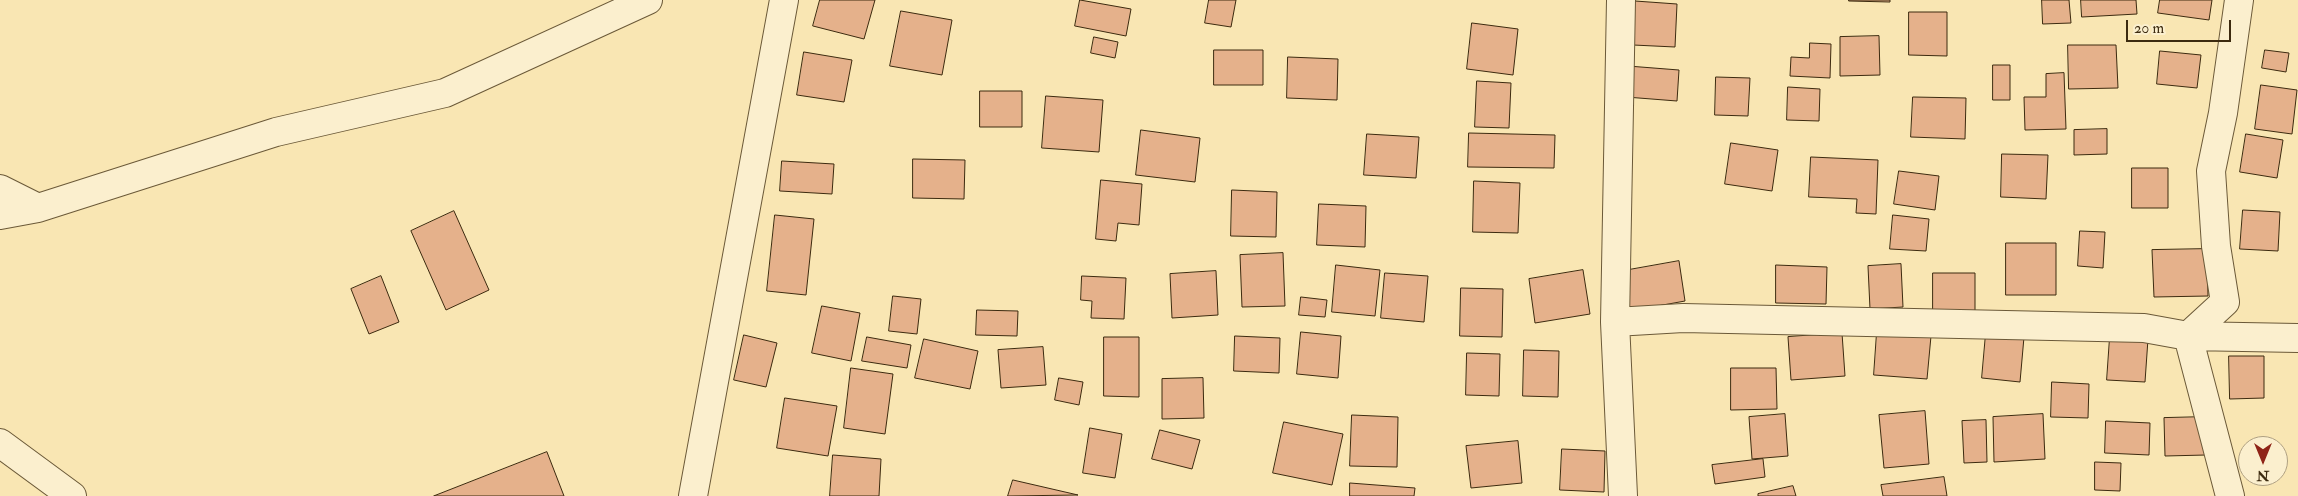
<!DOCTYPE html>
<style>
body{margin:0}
#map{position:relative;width:2298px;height:496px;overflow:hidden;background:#f9e6b3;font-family:"IM FELL Double Pica",serif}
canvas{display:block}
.north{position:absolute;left:2238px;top:436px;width:50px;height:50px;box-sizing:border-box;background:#fbefce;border:1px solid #afa082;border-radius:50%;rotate:180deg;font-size:14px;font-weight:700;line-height:20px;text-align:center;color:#3c2a0f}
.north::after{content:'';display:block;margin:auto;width:18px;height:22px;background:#8f2418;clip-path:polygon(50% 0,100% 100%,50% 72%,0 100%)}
.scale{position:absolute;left:2126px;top:20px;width:105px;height:22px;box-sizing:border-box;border:2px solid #3c2a0f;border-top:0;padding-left:6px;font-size:15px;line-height:18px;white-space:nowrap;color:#3c2a0f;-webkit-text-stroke:4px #fbefce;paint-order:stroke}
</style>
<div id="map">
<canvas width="2298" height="496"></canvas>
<div class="north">N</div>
<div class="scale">20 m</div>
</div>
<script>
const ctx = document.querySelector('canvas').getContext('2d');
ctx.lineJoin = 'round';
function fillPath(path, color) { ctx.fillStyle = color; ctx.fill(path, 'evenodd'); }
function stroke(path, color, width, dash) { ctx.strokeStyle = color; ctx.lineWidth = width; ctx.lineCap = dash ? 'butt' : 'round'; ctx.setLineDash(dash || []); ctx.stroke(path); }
const building = new Path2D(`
 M820,0H875L864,39L813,26Z
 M1080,0L1131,9L1126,36L1075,26Z
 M1209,0H1236L1231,27L1205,23Z
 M1849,0H1890V2L1849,1Z
 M2042,0H2069L2071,23L2043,24Z
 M2081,0H2136L2137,14L2082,17Z
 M2160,0H2212L2209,20L2158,13Z
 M1635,1L1677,4L1675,47L1633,45Z
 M901,11L952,20L942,75L890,66Z
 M1909,12H1947V56L1909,55Z
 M1472,23L1518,29L1513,75L1467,69Z
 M1879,36L1880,75L1840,76V37Z
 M1094,37L1118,42L1115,58L1091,53Z
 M1810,43L1831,44L1830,78L1790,76L1791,57L1809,58Z
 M2068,45H2116L2118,88L2069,89Z
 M1214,50H1263V85H1214Z
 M2265,50L2289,53L2286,72L2262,68Z
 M2160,51L2201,55L2197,88L2157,84Z
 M804,52L852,60L844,102L797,95Z
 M1288,57L1338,59L1337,100L1287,98Z
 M1993,65H2010V100H1993Z
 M1628,66L1679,70L1677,101L1626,97Z
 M2064,73L2066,129L2025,130L2024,97H2046V74Z
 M1716,77L1750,78L1748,116L1715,115Z
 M1477,81L1511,83L1509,128L1475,127Z
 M2261,85L2297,90L2292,134L2255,129Z
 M1788,87L1820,89L1819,121L1787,120Z
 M980,91H1022V127H980Z
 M1046,96L1103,100L1099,152L1042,148Z
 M1913,97L1966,98L1965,139L1911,137Z
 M2107,129V154L2074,155V130Z
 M1141,130L1200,138L1195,182L1136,175Z
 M1469,133L1555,135L1554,168L1468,167Z
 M1367,134L1419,137L1416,178L1364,175Z
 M2246,134L2283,140L2277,178L2240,172Z
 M1731,143L1778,150L1772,191L1725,184Z
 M2002,154L2048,155L2046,199L2001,197Z
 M1811,157L1878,160L1876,214L1856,213L1857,199L1809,197Z
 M913,159L965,160L964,199L913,198Z
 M782,161L834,164L832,194L780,191Z
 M2132,168H2168V208H2132Z
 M1899,171L1939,176L1935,210L1894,204Z
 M1101,180L1142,184L1139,225L1118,223L1116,241L1096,239Z
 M1474,181L1520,183L1518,233L1473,232Z
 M1232,190L1277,192L1276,237L1231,236Z
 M1319,204L1366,206L1365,247L1317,245Z
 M2243,210L2280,212L2278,251L2240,249Z
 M454,211L489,290L446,310L411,231Z
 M775,215L814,219L806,295L767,291Z
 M1893,215L1929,219L1926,251L1890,249Z
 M2080,231L2105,232L2103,268L2078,266Z
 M2006,243H2056V295H2006Z
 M2207,249L2208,296L2154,297L2152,250Z
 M1283,253L1285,306L1242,307L1240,255Z
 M1679,261L1685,301L1630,311L1623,271Z
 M1901,264L1903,307L1870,309L1868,266Z
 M1336,265L1380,270L1375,316L1332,312Z
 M1776,265L1827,267L1826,304L1776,303Z
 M1583,270L1590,314L1535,323L1529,279Z
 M1216,271L1218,315L1172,318L1170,274Z
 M1385,273L1428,276L1424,322L1381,318Z
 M1933,273H1975V314L1933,313Z
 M381,276L399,322L369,334L351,289Z
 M1082,276L1126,278L1124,319L1091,318L1092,301L1081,300Z
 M1461,288L1503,289L1502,337L1460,336Z
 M893,296L921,299L917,334L889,331Z
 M1301,297L1327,300L1325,317L1299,315Z
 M822,306L860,313L851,361L812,353Z
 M977,310L1018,311L1017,336L976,335Z
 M1301,332L1341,336L1338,378L1297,374Z
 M1877,332L1931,336L1927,379L1874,375Z
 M1842,333L1845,376L1791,380L1788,337Z
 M1986,333L2024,337L2020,382L1982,378Z
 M744,335L777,343L766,387L734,380Z
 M1235,336L1280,338L1279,373L1234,371Z
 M867,337L911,345L907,368L862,361Z
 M1104,337H1139V397L1104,396Z
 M2110,337L2148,339L2145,382L2107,380Z
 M924,339L978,351L970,389L915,378Z
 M1043,347L1046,385L1001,388L998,350Z
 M1524,350L1559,351L1558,397L1523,396Z
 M1467,353L1500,354L1499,396L1466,395Z
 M2229,356H2264V398L2230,399Z
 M851,368L893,374L885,434L844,428Z
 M1731,368H1776L1777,409L1731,410Z
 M1059,378L1083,382L1079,405L1055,400Z
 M1203,378L1204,418L1162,419V379Z
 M2052,382L2089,384L2088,418L2051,417Z
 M785,398L837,406L828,456L777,448Z
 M1925,411L1929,464L1884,468L1879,415Z
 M1785,414L1788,456L1752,459L1749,417Z
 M2043,414L2045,459L1994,462L1993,417Z
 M1352,415L1398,417L1397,467L1350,466Z
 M2205,417L2206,455L2165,456L2164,418Z
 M1986,420L1987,462L1964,463L1962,421Z
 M2106,421L2150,423L2149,455L2105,453Z
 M1284,422L1343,434L1332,485L1273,473Z
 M1090,428L1122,434L1115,478L1083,473Z
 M1160,430L1200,440L1192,469L1152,459Z
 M1518,441L1522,483L1471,488L1466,446Z
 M1562,449L1605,451L1604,492L1560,490Z
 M547,452L564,496H434Z
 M833,455L881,459L879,496H830Z
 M1763,459L1765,477L1715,484L1712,465Z
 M2095,462L2121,463L2120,491L2095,490Z
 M1944,477L1947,496H1883L1881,485Z
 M1013,480L1078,495L1008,496Z
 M1350,483L1415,488L1414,496H1350Z
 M1793,486L1796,496H1758V494Z`);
const minor = new Path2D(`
 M1621,0L1615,322L1623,496
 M0,189L38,208
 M0,215L38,208L276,132L445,93L648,0
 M1615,322L1683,318L2144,328L2188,336L2298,338
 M0,443L72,496
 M693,496L784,0
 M2230,496L2188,336L2225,302L2216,246L2211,171L2223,113L2239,0`);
fillPath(building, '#e5b18b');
stroke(building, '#3c2a0f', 1);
stroke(minor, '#6b5938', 30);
stroke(minor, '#fbefce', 28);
</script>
